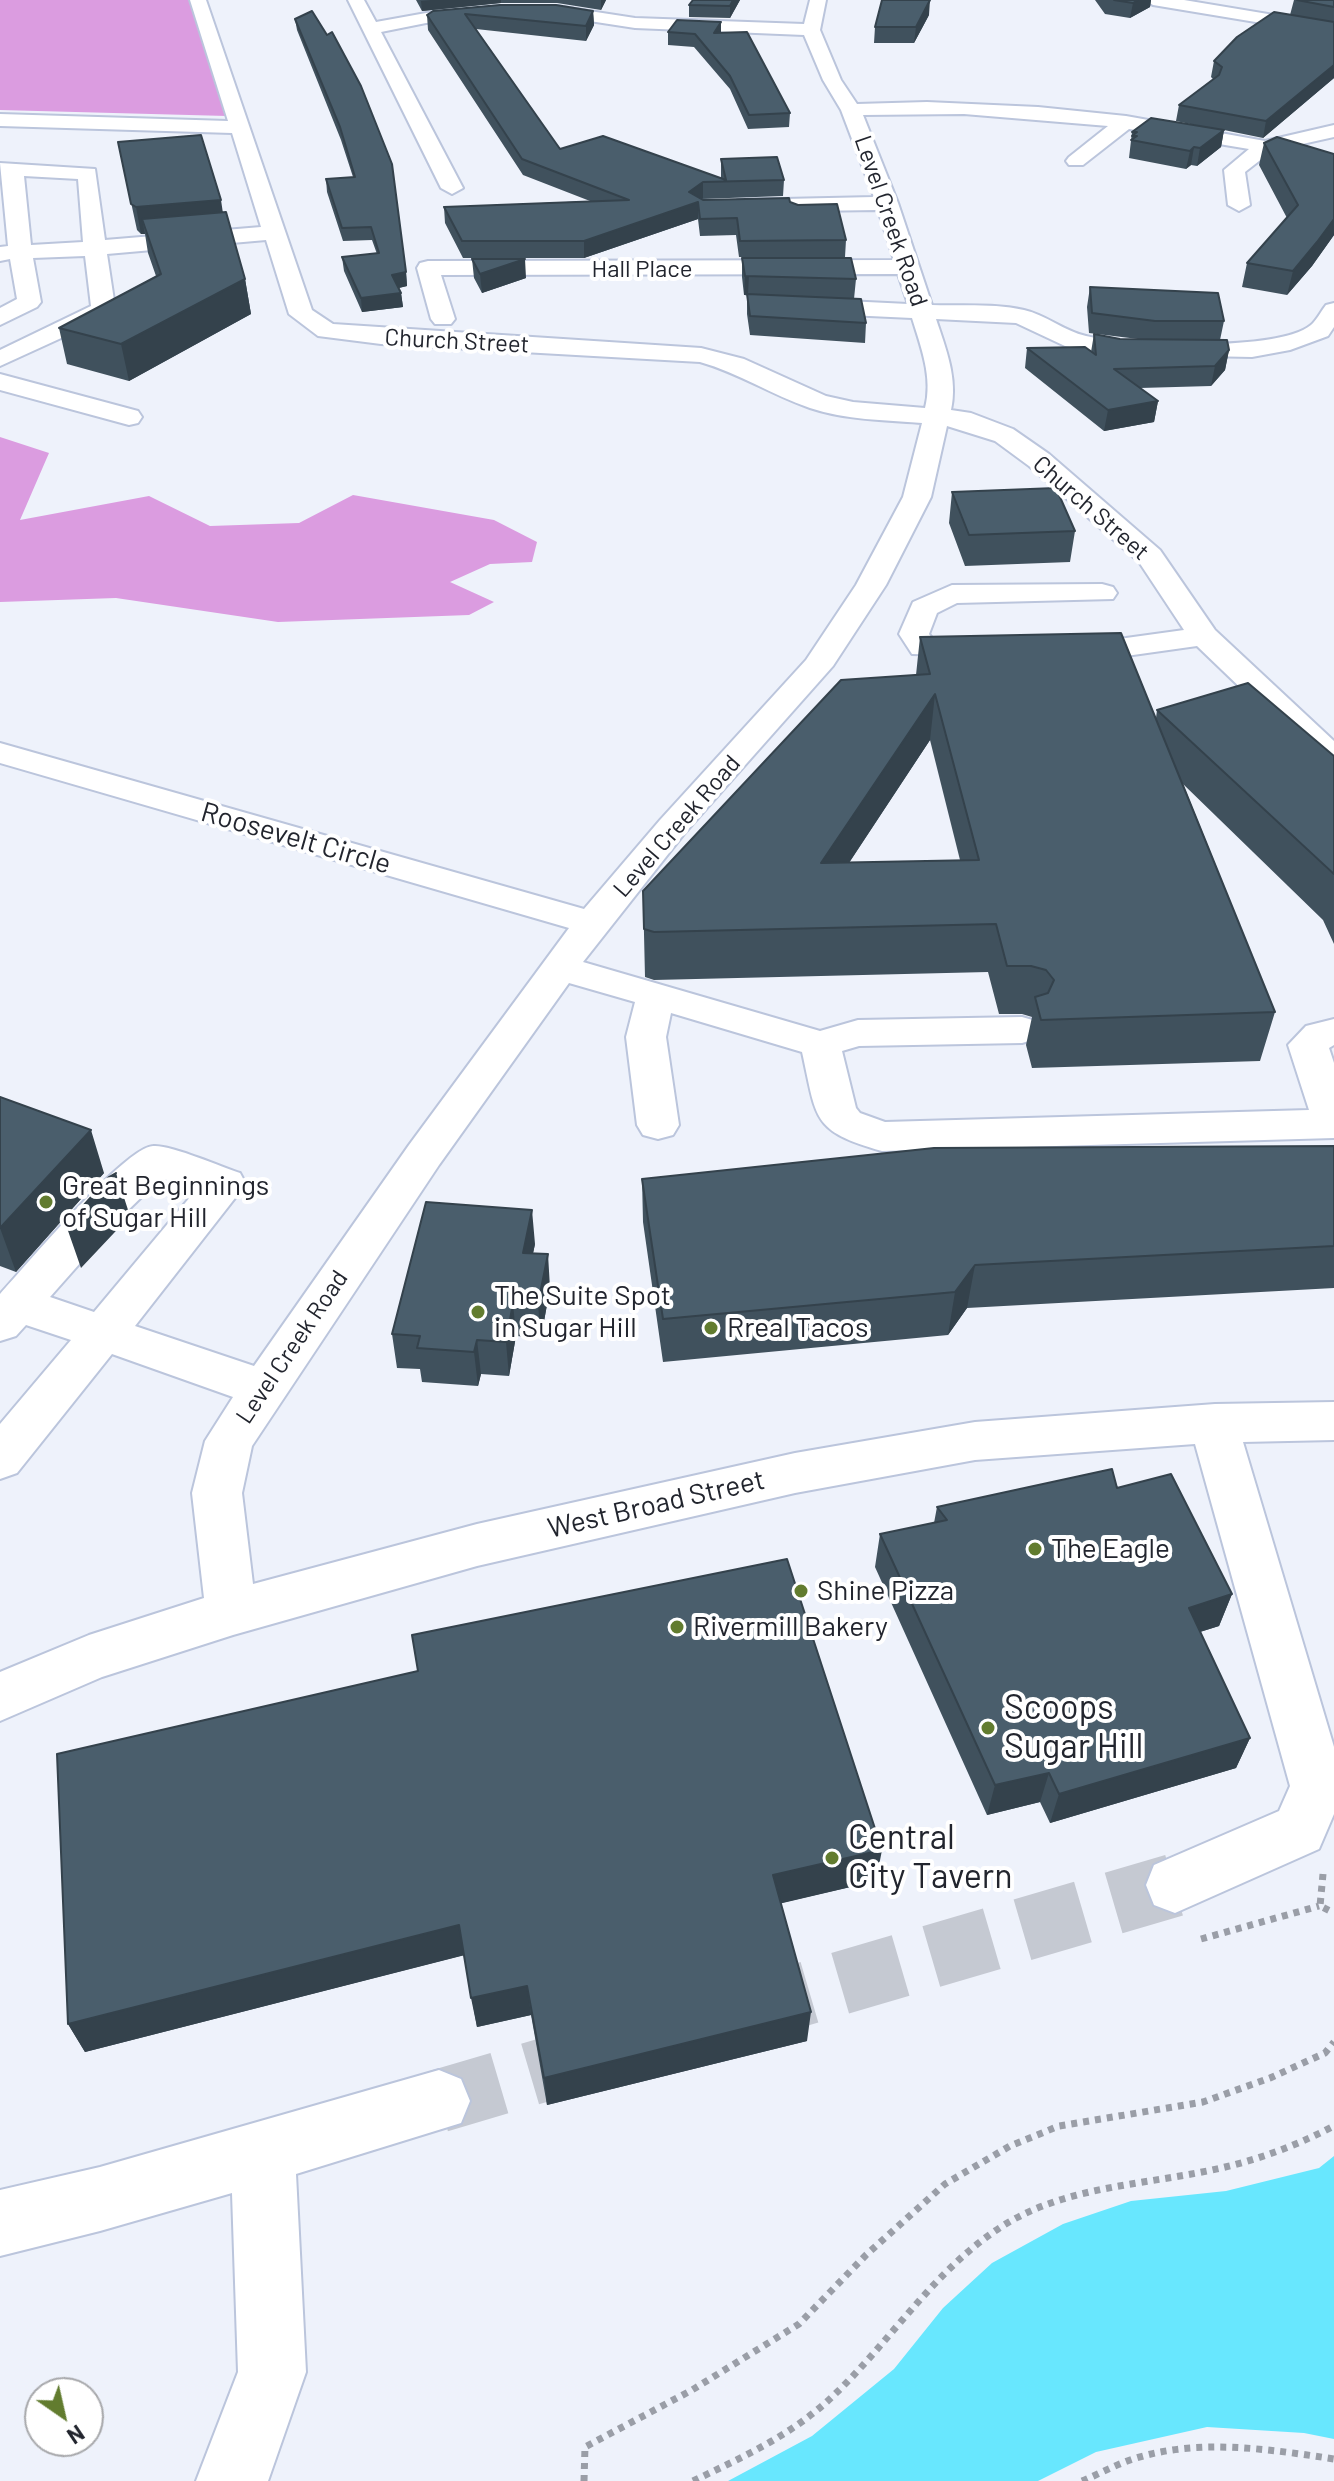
<!DOCTYPE html>
<style>
body{margin:0}
#map{position:relative;width:1334px;height:2481px;overflow:hidden;background:#eef2fb;font-family:Barlow,sans-serif}
canvas{display:block}
.north{position:absolute;left:24px;top:2377px;width:80px;height:80px;box-sizing:border-box;background:#fff;border:2px solid #a7a8ab;border-radius:50%;rotate:146deg;font-size:22px;font-weight:700;line-height:32px;text-align:center;color:#22252e}
.north::after{content:'';display:block;margin:auto;width:28px;height:36px;background:#627c2f;clip-path:polygon(50% 0,100% 100%,50% 72%,0 100%)}
</style>
<div id="map">
<canvas width="1334" height="2481"></canvas>
<div class="north">N</div>
</div>
<script>
const ctx = document.querySelector('canvas').getContext('2d');
ctx.lineJoin = 'round';
function fillPath(path, color) { ctx.fillStyle = color; ctx.fill(path, 'evenodd'); }
function stroke(path, color, width, dash) { ctx.strokeStyle = color; ctx.lineWidth = width; ctx.lineCap = dash ? 'butt' : 'round'; ctx.setLineDash(dash || []); ctx.stroke(path); }
function drawText(font, color, halo, rows, align = 'center') {
  ctx.font = font + ' Barlow,sans-serif'; ctx.lineWidth = 8; ctx.setLineDash([]); ctx.textBaseline = 'middle'; ctx.strokeStyle = halo; ctx.fillStyle = color; for (const [text, x, y, turn = 0] of rows) {
    ctx.save(); ctx.translate(x, y); ctx.rotate((+turn || 0) * Math.PI / 180); ctx.textAlign = isNaN(turn) ? turn : align; if (halo) ctx.strokeText(text, 0, 0); ctx.fillText(text, 0, 0); ctx.restore();
  }
}
const forest = new Path2D(`
 M0,0H197L227,116L0,110Z
 M0,437L49,453L20,520L149,496L210,526L299,523L353,495L494,520L537,542L532,562L490,564L450,582L494,602L469,615L278,622L116,598L0,602Z`);
const water = new Path2D(`
 M1334,2156V2439L1304,2433L1207,2427L1096,2452L1038,2481H728L812,2436L894,2369L943,2308L992,2263L1063,2224L1131,2201L1226,2191L1319,2168Z`);
const minorTunnel = new Path2D(`
 M749,2010L1175,1885
 M439,2101L598,2054`);
const path = new Path2D(`
 M1323,1874L1320,1906L1334,1913
 M1201,1939L1319,1906
 M584,2481L585,2447L692,2390L799,2324L866,2255L945,2184L1010,2146L1059,2126L1203,2102L1270,2078L1325,2053L1334,2042
 M693,2481C743,2457 792,2435 833,2396C893,2339 937,2265 1009,2222C1066,2189 1133,2185 1197,2173C1246,2164 1290,2149 1334,2126
 M1082,2481C1099,2474 1115,2465 1133,2459C1198,2438 1268,2449 1334,2459`);
const minor = new Path2D(`
 M190,0H206L312,310L333,324L701,348L744,359L826,396L853,402L925,408C933,378 921,347 912,318L805,313L797,311L793,306L797,301L805,299L908,304L898,274L441,275L455,319L451,324H435L431,319L417,268L420,263L428,261L894,260L878,210L738,212L727,206L738,200L874,197L841,110L823,80L804,35L635,28L557,16H501L426,23L381,32L463,188L452,194L441,188L348,0H364L376,22L426,13L501,6H557L635,18L804,24L810,0H826L820,30L841,80L857,104L927,102L1038,107L1126,116L1265,141L1334,125V137L1289,147L1334,161V174L1268,154L1245,172L1250,205L1239,211L1228,205L1224,170L1249,149L1129,129L1083,165H1069L1066,161L1069,157L1108,126L964,114L863,115L898,203L932,305C961,306 995,303 1024,310C1046,315 1064,331 1086,336C1127,346 1279,352 1311,325C1317,320 1321,311 1326,305L1334,303V327L1328,336L1290,350L1252,357L1101,354L1065,346L1016,323L936,319C946,349 958,379 951,410L971,413L1013,429L1049,454L1160,550L1215,630L1334,741V769L1322,766L1197,646L1126,656L1058,654L1053,647L1058,640L1126,638L1184,630L1139,562L1029,466L995,441L947,426L931,497L886,585L833,666L684,834L583,962L820,1031L858,1020L1022,1017L1036,1021L1042,1030L1036,1039L1022,1043L859,1046L842,1051L856,1108L860,1113L885,1122L1309,1110L1288,1045L1306,1026L1334,1019V1045L1329,1048L1334,1063V1138L882,1151C811,1131 817,1119 802,1052L671,1013L666,1037L679,1125L673,1135L658,1139L643,1135L637,1125L626,1037L635,1002L569,983L439,1165L252,1446L242,1493L253,1584L477,1524L795,1453L975,1422L1215,1404L1334,1402V1440L1243,1442L1334,1747V1814L1319,1849L1175,1913L1154,1905L1146,1885L1154,1865L1279,1811L1290,1786L1195,1444L975,1460L795,1493L477,1566L233,1635L102,1677L0,1721V1672L89,1635L204,1598L192,1493L205,1441L233,1397L112,1354L17,1473L0,1479V1424L71,1340L26,1325L16,1336L0,1341V1294C24,1268 125,1147 153,1146C169,1144 222,1167 240,1173L246,1184L135,1326L254,1366L409,1145L569,928L0,763V743L584,909L660,820L806,660L856,585L903,497L922,423C884,420 846,420 810,408C772,395 739,373 700,362L381,344L318,336L289,314L266,240L107,254L115,307L105,318L0,366V350L91,306L85,256L33,258L41,302L37,307L0,325V308L17,299L10,259L0,261V247L8,246L0,163L95,169L105,240L261,227L232,133L0,126V114L228,121ZM24,176L78,179L83,242L31,245ZM161,1178L196,1190L94,1312L50,1297L120,1218Z
 M1145,0H1184L1334,25V35L1153,5Z
 M0,374L138,411L142,417L138,423L129,425L0,390Z
 M1102,584L1113,587L1117,593L1113,599L957,603L937,613L929,634L932,638L987,640L992,647L987,654L976,656L912,654L899,634L913,602L952,585Z
 M439,2070L461,2079L470,2101L461,2123L296,2174L306,2372L268,2481H196L238,2372L232,2193L100,2231L0,2256V2190L100,2167Z`);
const wall = new Path2D(`
 M416,0H606L601,10L557,3H501L422,11Z
 M693,0H740L730,18L689,17V5Z
 M1095,0H1151L1150,7L1130,18L1105,14Z
 M1294,0H1334V78L1263,138L1224,130L1221,147L1197,166L1191,165L1186,169L1129,158L1132,132L1209,128L1176,121L1179,105L1213,79L1211,77L1214,61L1290,15Z
 M593,11L594,25L586,41L476,29L560,149L721,178V159L784,180L783,196L702,199L790,202L846,240L845,257H739L736,235L700,236L698,219L584,258H463L445,223L444,207L590,201L523,175L428,30L427,15Z
 M929,15L914,43H874L875,27Z
 M295,19L406,272L407,286L399,288L401,293L403,307L362,312L344,271L342,257L377,254L372,240L343,241L327,192L326,179L353,177L341,140L297,30Z
 M668,32L721,33L790,113L789,127L748,129L730,89L694,47L668,45Z
 M118,142L223,212L245,279L251,314L129,381L67,364L59,328L156,276L148,253L145,234H141L137,230Z
 M1264,143L1334,154V235L1312,266L1287,295L1242,287L1247,263L1287,218L1259,165Z
 M742,258L856,279L854,299L744,295L742,277Z
 M472,259L526,278L482,293L474,278Z
 M1090,287L1224,321L1220,340L1229,350L1225,370L1211,386L1140,388L1158,401L1154,422L1104,431L1025,368L1027,348L1091,352L1094,334L1120,339H1138L1089,333L1087,307Z
 M747,294L866,323L865,343L750,335L747,314Z
 M952,492L1075,531L1070,562L965,566L949,523Z
 M920,637L1156,718L1157,710L1334,756V944L1323,920L1183,784L1275,1012L1260,1061L1032,1068L1026,1045L1032,1017L1022,1014H999L988,972L654,980L645,977L643,891L916,675ZM930,740L960,860L849,863Z
 M0,1097L104,1173L16,1272L0,1266Z
 M1334,1146V1288L967,1308L948,1335L663,1362L643,1222L642,1179Z
 M535,1244L533,1253L550,1288L541,1338L516,1336L509,1376L481,1374L478,1386L422,1382L420,1369L397,1368L392,1334Z
 M1117,1488L1232,1594L1219,1626L1200,1632L1250,1738L1236,1768L1050,1823L1040,1802L987,1815L875,1567L880,1534L934,1523L937,1507Z
 M876,1881L781,1903L807,2041L547,2105L531,2015L477,2027L464,1955L85,2052L68,2024Z`);
const shadedWall = new Path2D(`
 M431,0H501V3L422,11L421,1Z
 M601,0H606L601,10Z
 M733,0H740L730,18V6Z
 M930,0L929,15L914,43L916,27Z
 M1138,0H1151L1150,7L1130,18L1133,3Z
 M593,11L594,25L586,41V26Z
 M721,22V35L714,33Z
 M1334,65V78L1263,138L1266,121Z
 M1224,130L1221,147L1197,166L1200,148Z
 M1194,147L1191,165L1186,169L1190,151Z
 M703,182V198L696,203L698,202V219L584,258V241L689,192Z
 M221,200L225,227L142,219L145,234H141L136,207Z
 M1334,219V235L1312,266L1287,295L1293,271Z
 M525,259L526,278L482,293L480,274Z
 M406,272L407,286L394,289L392,275Z
 M749,275L748,294L744,295L745,276Z
 M245,279L251,314L129,381L121,344Z
 M401,293L403,307L362,312L361,298Z
 M1229,350L1225,370L1211,386L1215,366Z
 M1158,401L1154,422L1104,431L1108,410Z
 M935,694L930,740L817,911L821,863Z
 M91,1130L104,1173L16,1272L0,1228Z
 M116,1173L130,1216L81,1268L66,1225Z
 M532,1210L535,1244L526,1287L523,1253Z
 M548,1254L550,1288L541,1338L538,1304Z
 M975,1265L967,1308L948,1335L955,1292Z
 M513,1303L516,1336L509,1376L506,1342Z
 M477,1340L481,1374L478,1386L474,1352Z
 M1232,1594L1219,1626L1177,1639L1189,1608Z
 M1250,1738L1236,1768L1050,1823L1059,1794Z
 M1049,1773L1040,1802L987,1815L995,1785Z
 M882,1850L876,1881L770,1906L773,1875Z
 M459,1925L465,1955L85,2052L68,2024Z
 M527,1986L531,2015L477,2027L471,1998Z
 M811,2012L807,2041L547,2105L544,2078Z`);
const building = new Path2D(`
 M693,0H733L730,6L689,5Z
 M882,0H930L916,27H875Z
 M1114,0H1138L1133,3Z
 M1297,0H1334V7Z
 M500,5H556L593,11L586,26L465,14L560,149L603,136L726,180L721,159L777,157L784,180L703,182L689,192L703,200L789,198L790,202L798,205L837,204L846,240L740,241L737,218L700,219L698,202L584,241H462L444,207L629,200L522,159L427,15L433,11Z
 M312,11L327,35L332,32L361,86L392,164L406,272L392,275L401,293L361,298L342,257L379,253L371,227L342,228L326,179L355,177L340,127L295,19Z
 M1274,12L1334,22V65L1266,121L1179,105L1219,75L1222,67L1214,61L1237,37Z
 M677,20L721,22L714,33L747,32L790,113L749,115L730,76L695,34L668,32Z
 M1151,118L1224,130L1200,148L1194,147L1190,151L1131,140L1137,136H1132L1137,132H1132Z
 M201,135L221,200L136,207L131,204L118,142Z
 M1277,137L1334,154V219L1317,242L1293,271L1247,263L1298,205L1264,143Z
 M226,212L245,279L121,344L59,328L161,274L142,219Z
 M742,258H851L856,279L745,276Z
 M472,259H525L480,274Z
 M1090,287L1218,293L1224,321H1155L1092,313Z
 M747,294L861,299L866,323L750,316Z
 M1094,334L1120,339L1227,340L1229,350L1215,366L1114,369L1158,401L1108,410L1027,348L1085,347L1096,355Z
 M1056,488L1075,531L969,535L952,492Z
 M1121,633L1275,1012L1041,1020L1035,997L1048,993L1054,980L1046,970L1031,966H1007L996,924L654,932L644,929L643,891L841,680L930,674L920,637ZM935,694L979,860L821,863Z
 M1248,683L1334,756V874L1157,710Z
 M0,1097L91,1130L0,1228Z
 M1334,1146V1246L975,1265L955,1292L663,1319L642,1179L934,1148Z
 M116,1173L66,1225L109,1177Z
 M426,1202L532,1210L523,1253L548,1254L538,1304L513,1303L506,1342L477,1340L474,1352L417,1348L420,1336L392,1334Z
 M1112,1469L1117,1488L1171,1474L1232,1594L1189,1608L1250,1738L1059,1794L1049,1773L995,1785L880,1534L947,1520L937,1507Z
 M787,1559L882,1850L773,1875L811,2012L544,2078L527,1986L471,1998L459,1925L68,2024L57,1754L418,1671L412,1635Z`);
const markers = [
 [46,1202,8,"#627c2f"],
 [478,1312,8,"#627c2f"],
 [711,1328,8,"#627c2f"],
 [1035,1549,8,"#627c2f"],
 [801,1591,8,"#627c2f"],
 [677,1627,8,"#627c2f"],
 [988,1728,8,"#627c2f"],
 [832,1858,8,"#627c2f"]
];
const farStreetnames = [
 ["Level Creek Road",891,221,71],
 ["Hall Place",642,269],
 ["Church Street",457,341,3],
 ["Church Street",1091,508,41],
 ["Level Creek Road",677,826,-49],
 ["Level Creek Road",292,1347,-56]
];
const streetNames = [
 ["Roosevelt Circle",296,838,16],
 ["West Broad Street",656,1504,-13]
];
const poiNames = [
 ["Great Beginnings",62,1186],
 ["of Sugar Hill",62,1218],
 ["The Suite Spot",494,1296],
 ["in Sugar Hill",494,1328],
 ["Rreal Tacos",727,1328],
 ["The Eagle",1051,1549],
 ["Shine Pizza",817,1591],
 ["Rivermill Bakery",693,1627]
];
const nearPoinames = [
 ["Scoops",1004,1708],
 ["Sugar Hill",1004,1747],
 ["Central",848,1838],
 ["City Tavern",848,1877]
];
fillPath(forest, '#db9ce0');
fillPath(water, '#68e7fe');
stroke(minorTunnel, '#c5c9d2', 63, [63, 32]);
stroke(minor, '#bbc5dc', 4);
stroke(path, '#9a9ea7', 7, [6, 6]);
fillPath(minor, '#fff');
fillPath(wall, '#40515d');
fillPath(shadedWall, '#34424c');
fillPath(building, '#4a5e6c');
stroke(building, '#34424c', 2);
for (const [x, y, r, color] of markers) { const dot = new Path2D(); dot.arc(x, y, r, 0, 2 * Math.PI); ctx.fillStyle = color; ctx.fill(dot); stroke(dot, '#fff', 3); }
drawText('24px', '#22252e', '#fff', farStreetnames);
drawText('28px', '#22252e', '#fff', streetNames);
drawText('28px', '#22252e', '#fff', poiNames, 'left');
drawText('34px', '#22252e', '#fff', nearPoinames, 'left');
</script>
